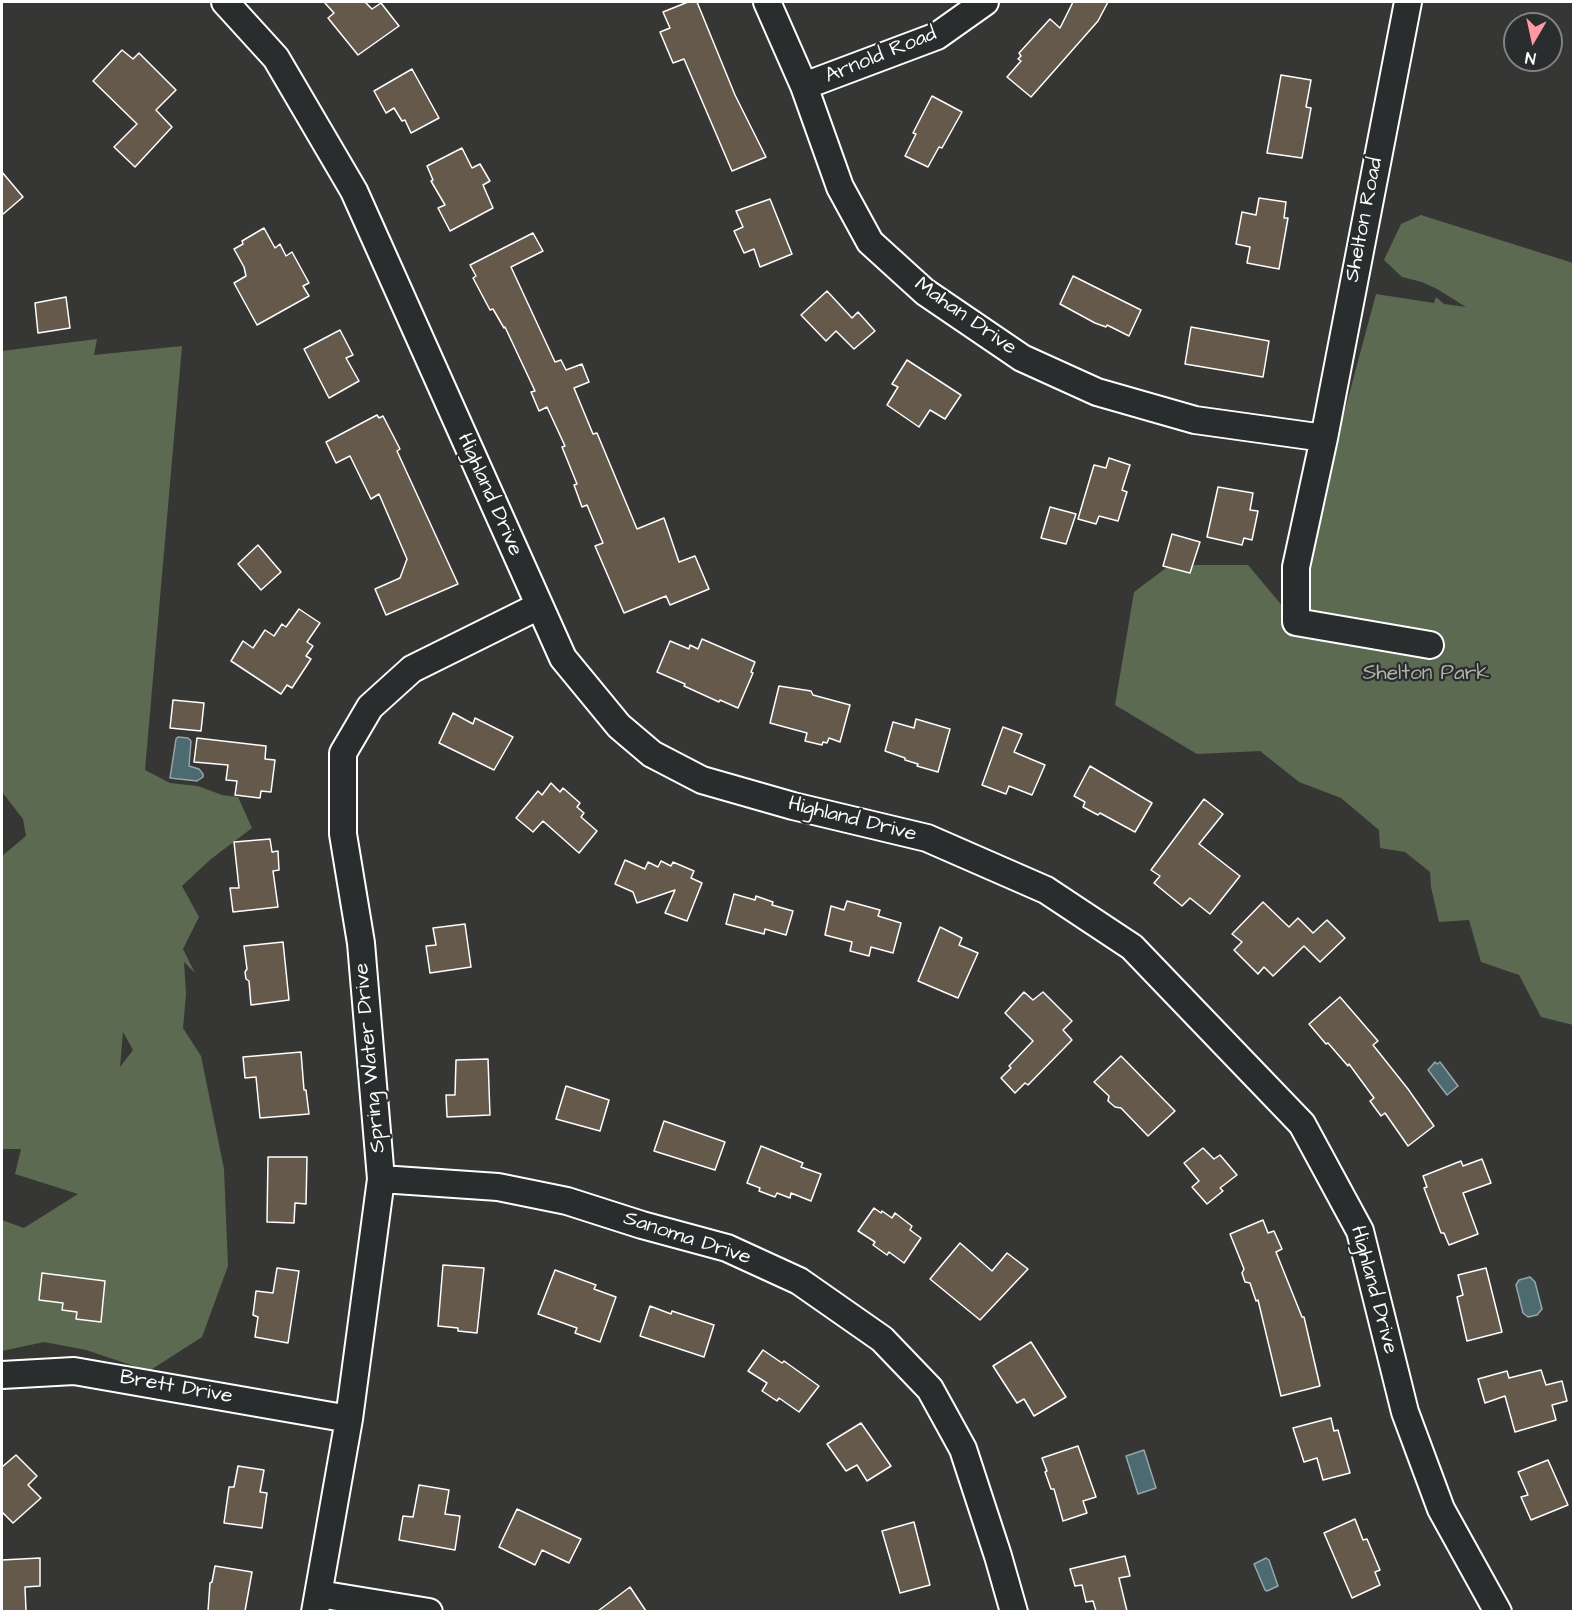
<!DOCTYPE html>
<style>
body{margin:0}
#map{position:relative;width:1575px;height:1613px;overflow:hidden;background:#363634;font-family:"Architects Daughter",sans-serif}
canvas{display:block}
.frame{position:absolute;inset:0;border:3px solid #fff;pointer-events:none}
.north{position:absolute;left:1503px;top:12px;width:60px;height:60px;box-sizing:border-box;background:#2a2d2e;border:2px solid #7f8182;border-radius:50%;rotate:189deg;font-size:16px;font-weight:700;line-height:24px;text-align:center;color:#fff}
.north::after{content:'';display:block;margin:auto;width:21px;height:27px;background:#ff9aa2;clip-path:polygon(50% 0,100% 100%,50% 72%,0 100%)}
</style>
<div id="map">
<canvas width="1575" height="1613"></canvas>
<div class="frame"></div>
<div class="north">N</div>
</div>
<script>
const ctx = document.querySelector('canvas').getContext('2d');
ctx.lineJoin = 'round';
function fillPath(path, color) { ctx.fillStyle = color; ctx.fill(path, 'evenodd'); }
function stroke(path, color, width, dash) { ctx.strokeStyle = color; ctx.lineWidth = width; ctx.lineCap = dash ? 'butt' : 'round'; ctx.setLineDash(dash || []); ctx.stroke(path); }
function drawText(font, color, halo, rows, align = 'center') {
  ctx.font = font + ' "Architects Daughter",sans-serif'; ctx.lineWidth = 4.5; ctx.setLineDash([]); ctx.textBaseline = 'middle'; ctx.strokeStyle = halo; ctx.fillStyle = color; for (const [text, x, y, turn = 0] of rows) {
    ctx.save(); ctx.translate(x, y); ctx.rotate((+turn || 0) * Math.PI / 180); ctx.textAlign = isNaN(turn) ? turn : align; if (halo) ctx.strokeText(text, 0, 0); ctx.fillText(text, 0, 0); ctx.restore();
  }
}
const green = new Path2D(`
 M1421,215L1573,263V1025L1541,1017L1519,975L1481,962L1469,920L1439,922L1431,887L1430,872L1405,852L1380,848L1379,830L1341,798L1299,782L1260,751L1197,754L1115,705L1134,592L1170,565H1248L1290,615L1376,294L1434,303L1436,297L1444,304L1466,307L1437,289L1422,282L1402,277L1384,260L1401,224Z
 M97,339L94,355L182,346L145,770L170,783L198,786L222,795L238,797L252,828L211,859L182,886L199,917L183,949L195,973L184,962L186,994L183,1028L201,1056L224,1169L228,1266L202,1337L149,1371L86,1350L44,1342L2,1351V1220L24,1228L78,1194L15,1174L21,1149H2V856L26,836L23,819L2,792V351ZM123,1032L133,1050L120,1067Z`);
const water = new Path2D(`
 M178,737L188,738L191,741L189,766L199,769L203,774V777L197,781L170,778L176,739Z
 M1435,1062L1437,1064L1440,1062L1458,1086L1447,1095L1428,1070Z
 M1530,1277L1535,1282L1542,1309L1537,1315L1528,1317L1523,1313L1516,1285L1519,1280Z
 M1144,1450L1156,1488L1138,1494L1126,1456Z
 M1266,1558L1269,1560L1278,1586L1267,1591L1265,1590L1254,1564Z`);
const building = new Path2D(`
 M324,2H365L372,9L381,3L399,26L358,55L328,18L334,13Z
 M688,2H697L735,95L766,157L732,171L684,59L673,63L660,32L670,28L663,12Z
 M1073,2H1108L1098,21L1031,97L1007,77L1021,61L1018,59L1021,56L1019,53L1050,19L1060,28Z
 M122,50L133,59L139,53L176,90L156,110L172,127L135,167L114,147L137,124L93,81Z
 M412,69L439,118L411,133L405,120L402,121L394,108L386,113L374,91Z
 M1281,75L1311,80L1306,107L1311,108L1302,158L1267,153Z
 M932,96L962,112L942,148L939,147L928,167L905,156L916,134L913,133Z
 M462,148L472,168L480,164L490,181L483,185L493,208L450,231L438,208L445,205L431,181L433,180L427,166Z
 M2,172L23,197L2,215Z
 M1259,198L1286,202L1284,218H1288L1279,269L1247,263L1250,247L1236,244L1242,212L1256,215Z
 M770,199L792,254L760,267L754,249L744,253L734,231L743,227L736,211Z
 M264,228L275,248L280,244L286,256L292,252L309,283L303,286L309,296L257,325L234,283L246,276L244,267L234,249L243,244L242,241Z
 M533,233L543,251L511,267L555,362L561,360L566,370L582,364L589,382L574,388L593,434L597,433L637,529L664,518L679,562L695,556L709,589L670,605L666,596L624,613L595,546L603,543L587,505L582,507L574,485L577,484L562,447L565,446L547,407L539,411L531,392L535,391L505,327L504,328L493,309L490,310L473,278L476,276L470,265Z
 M1073,276L1141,310L1129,336L1107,325L1106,327L1095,323L1060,304Z
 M827,291L852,318L858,312L875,331L854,349L836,331L826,341L801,315Z
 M66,297L70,328L38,333L35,303Z
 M1191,327L1269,341L1263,377L1185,364Z
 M340,330L353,355L346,358L359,381L329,398L304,349Z
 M907,360L961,395L945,419L930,410L919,427L887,405L898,387L892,384Z
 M377,415L379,418L383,416L400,449L397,451L458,584L386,615L375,589L400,578L407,559L379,494L371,499L350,456L336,463L326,442Z
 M1109,458L1130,465L1122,490L1127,492L1118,521L1099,516L1096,524L1078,519L1094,465L1106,468Z
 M1218,487L1253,493L1250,510L1258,511L1252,540L1244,538L1242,545L1207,537Z
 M1050,507L1076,514L1066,544L1041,538Z
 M1172,534L1200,542L1190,573L1163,566Z
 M258,545L281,572L261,590L238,564Z
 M299,609L320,623L307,642L313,646L306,656L311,659L292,688L287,685L281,694L231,661L243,641L253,648L265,630L274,636L282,624L286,627Z
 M702,639L755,662L751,672L753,673L738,708L720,700L719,702L684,686L685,684L657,672L670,641L689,649L690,645L698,649Z
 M779,686L811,691L813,695L850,705L840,742L829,738L827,743L823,742L822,745L805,741L807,733L770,723Z
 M173,700L204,703L201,731L170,728Z
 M453,713L473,724L475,718L513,737L494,770L439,743Z
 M916,719L950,729L938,772L917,766L918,764L905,760V758L885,751L893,722L914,728Z
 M1003,727L1022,734L1014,752L1045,765L1032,795L1009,786L1006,794L982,785Z
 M197,738L266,746L265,759L275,760L271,792L261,791L260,798L235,795L237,781L226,780L228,765L194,762Z
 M1090,766L1152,803L1135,832L1100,813L1098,815L1083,807L1085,802L1074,796Z
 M551,783L560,792L563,788L580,803L577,807L584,813L581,817L597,831L579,853L543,821L533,832L516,818L538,791L542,795Z
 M1204,799L1223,814L1199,844L1240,876L1210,914L1190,898L1182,906L1154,883L1160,876L1151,870Z
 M270,839L272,852L278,851L279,870L273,871L278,907L233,912L230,888H239L234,842Z
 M625,860L645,869L648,862L658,867L661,861L671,866L673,862L694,871L691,878L702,883L687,921L665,913L675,890L637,903L633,892L615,884Z
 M734,894L755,900L756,896L773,902L772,905L793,911L786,935L765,929L764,934L726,924Z
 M847,901L880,910L878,916L901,923L893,953L871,947L869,956L850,951L852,942L825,935L831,906L844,910Z
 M1263,902L1289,927L1298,918L1313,933L1327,920L1345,938L1320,962L1304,946L1273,976L1264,967L1258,974L1234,950L1242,942L1232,934Z
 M465,924L471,967L430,973L426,946L436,945L433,928Z
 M940,927L962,938L959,945L978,953L958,998L918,981Z
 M283,942L289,1000L251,1005L249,981L246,979L245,972L247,969L244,946Z
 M1024,992L1033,1000L1043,992L1072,1021L1063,1030L1072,1040L1028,1085L1025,1083L1015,1093L1001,1078L1011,1068L1009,1066L1033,1041L1005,1013Z
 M1340,997L1378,1041L1373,1045L1408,1089L1434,1126L1408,1146L1385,1113L1381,1116L1370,1101L1374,1098L1349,1064L1348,1066L1328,1043L1326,1044L1309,1024Z
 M301,1052L304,1090H306L309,1114L260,1118L256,1077L245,1078L243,1057Z
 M1121,1056L1175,1111L1148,1136L1121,1108L1115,1107L1108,1101L1109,1096L1094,1082Z
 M488,1059L490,1115L447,1117L446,1095H455L456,1060Z
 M566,1086L609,1100L600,1131L556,1119Z
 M664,1121L725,1142L715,1170L654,1151Z
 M761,1146L803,1163L801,1167L821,1174L811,1201L791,1193L790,1198L777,1193L775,1197L759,1191L760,1188L747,1183Z
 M1203,1148L1214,1159L1220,1155L1237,1175L1220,1188L1223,1191L1207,1204L1192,1187L1199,1181L1184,1163Z
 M268,1157H307L306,1204L295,1203L294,1223L267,1222Z
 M1482,1159L1491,1183L1463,1193L1478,1234L1449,1245L1444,1233H1441L1424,1188L1427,1187L1423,1176L1461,1161L1463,1166Z
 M874,1208L881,1213L882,1211L892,1218L895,1213L912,1226L910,1230L921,1238L904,1263L889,1252L887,1255L873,1245L875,1242L858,1231Z
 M1263,1220L1268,1233L1274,1231L1282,1249L1276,1252L1302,1317H1304L1320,1386L1281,1396L1258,1300L1256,1301L1250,1283L1245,1282L1242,1273L1244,1269L1230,1234Z
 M960,1243L992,1271L1007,1253L1028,1269L980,1320L930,1279Z
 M443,1265L484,1268L477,1333L458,1331V1328L438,1326Z
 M277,1268L299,1271L288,1343L255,1337L258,1317L253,1315L256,1291L273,1293Z
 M1486,1268L1502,1332L1467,1341L1457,1297L1463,1295L1458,1275Z
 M555,1270L596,1285L594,1289L616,1297L600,1342L575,1333L577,1328L538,1314Z
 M42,1273L105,1281L101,1322L76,1319L77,1312L62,1310L63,1303L39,1300Z
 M650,1306L671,1314L672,1311L714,1325L704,1357L640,1336Z
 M1031,1342L1066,1397L1034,1416L1024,1399L1017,1403L993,1366Z
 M763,1350L782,1363L784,1361L819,1386L799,1412L779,1398L777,1401L762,1391L767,1383L748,1371Z
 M1541,1370L1546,1385L1562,1381L1567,1401L1552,1405L1556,1420L1515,1432L1505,1396L1485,1403L1478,1379L1507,1371L1509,1378Z
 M1331,1418L1334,1431L1338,1430L1350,1473L1323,1480L1317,1458L1304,1462L1293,1428Z
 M861,1423L891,1466L867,1481L857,1465L846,1471L827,1444Z
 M1078,1446L1096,1497L1083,1501L1087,1513L1063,1521L1054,1489H1051L1045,1472L1047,1471L1042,1458Z
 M16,1455L37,1476L28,1485L41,1498L13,1523L2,1512V1467Z
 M1548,1460L1568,1505L1531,1520L1521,1497L1528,1495L1518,1472Z
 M238,1466L264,1470L260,1492L267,1493L262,1528L224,1523L229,1487H234Z
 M419,1485L449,1490L445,1514L460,1516L455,1550L399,1540L403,1516L413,1517Z
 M517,1509L581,1539L569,1563L542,1550L535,1565L499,1547Z
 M1355,1519L1363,1540L1367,1539L1380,1570L1375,1572L1380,1585L1352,1598L1324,1533Z
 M914,1522L930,1585L900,1593L882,1531Z
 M1125,1556L1130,1576L1119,1578L1127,1611H1096L1093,1601L1086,1602L1082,1585L1075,1586L1070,1569Z
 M40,1558V1586L25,1587L26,1611H2V1560Z
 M215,1566L252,1572L245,1611H208L210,1583L212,1582Z
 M630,1587L646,1611H598Z`);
const street = new Path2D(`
 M225,2L276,58L354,191L563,658L619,726L652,754L702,780L793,806L927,838L1046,890L1132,947L1302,1124L1360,1231L1405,1412L1441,1509L1498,1612
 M767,2L804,86L840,187L870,242L925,292L1022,358L1097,392L1195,420L1324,438
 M1408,2L1324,438L1296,567V622L1430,645
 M804,86L937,36L985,2
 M381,1179L498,1187L567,1201L642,1225L727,1248L799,1281L882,1339L930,1389L963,1449L998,1556L1014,1612
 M2,1375L74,1371L349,1419
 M319,1594L429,1612
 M315,1612L349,1419L381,1179L361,943L343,834V753L370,707L412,669L539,606`);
const streetNames = [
 ["Arnold Road",881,56,-22],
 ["Shelton Road",1365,220,-79],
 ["Mahan Drive",965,317,35],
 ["Highland Drive",489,495,66],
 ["Highland Drive",852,820,14],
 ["Spring Water Drive",371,1058,-95],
 ["Sanoma Drive",687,1239,18],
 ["Highland Drive",1373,1290,75],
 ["Brett Drive",176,1388,10]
];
const parkNames = [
 ["Shelton Park",1426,675]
];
fillPath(green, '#5d6a52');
fillPath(water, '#4d6a71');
stroke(water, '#94a6aa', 1.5);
fillPath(building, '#64594b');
stroke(building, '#fff', 1.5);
stroke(street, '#fff', 30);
stroke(street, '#2a2d2e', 26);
drawText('21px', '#fff', '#2a2d2e', streetNames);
drawText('21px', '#aeb4a8', '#2a2d2e', parkNames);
</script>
